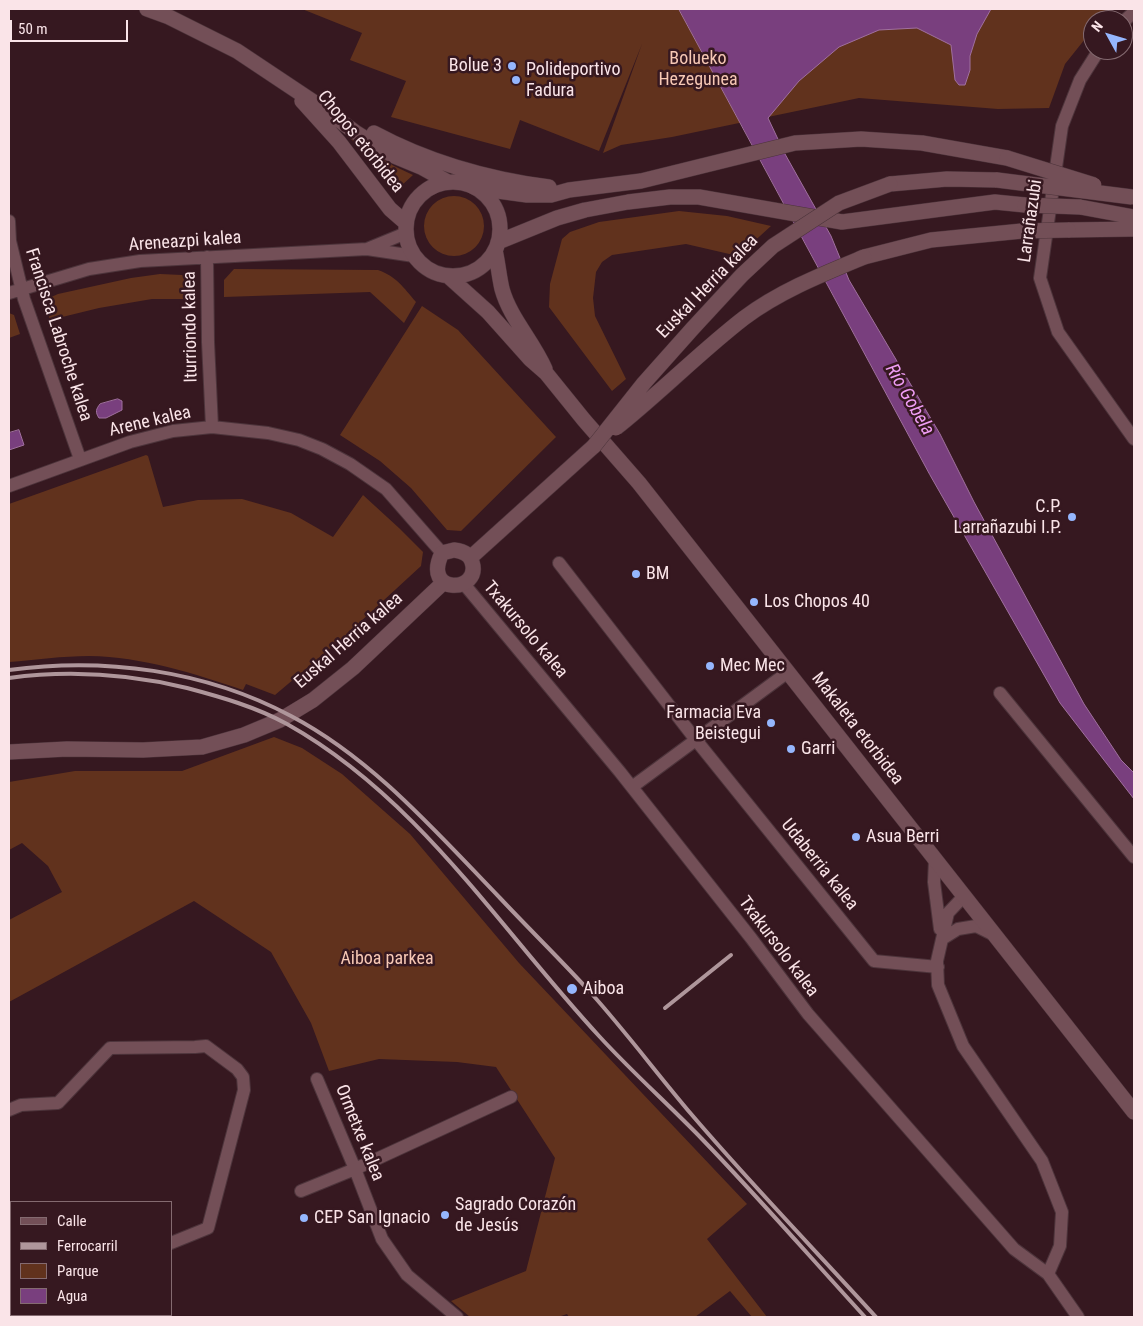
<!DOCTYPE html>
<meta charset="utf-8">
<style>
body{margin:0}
#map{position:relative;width:1143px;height:1326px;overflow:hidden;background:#361820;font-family:"Roboto Condensed",sans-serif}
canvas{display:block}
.frame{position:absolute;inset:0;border:10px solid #fae4e8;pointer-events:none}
.legend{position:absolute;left:10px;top:1201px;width:162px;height:115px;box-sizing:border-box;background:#361820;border:1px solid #846a70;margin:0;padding:6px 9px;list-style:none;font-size:15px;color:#fae4e8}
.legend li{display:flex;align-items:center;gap:10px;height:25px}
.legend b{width:25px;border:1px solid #846a70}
.north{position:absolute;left:1083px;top:10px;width:50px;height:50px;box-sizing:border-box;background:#361820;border:1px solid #846a70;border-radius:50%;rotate:309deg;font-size:14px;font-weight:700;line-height:20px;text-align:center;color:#fae4e8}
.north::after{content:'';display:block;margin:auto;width:18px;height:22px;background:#95b6fd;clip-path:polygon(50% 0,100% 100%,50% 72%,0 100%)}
.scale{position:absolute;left:10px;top:20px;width:118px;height:22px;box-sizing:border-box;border:2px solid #fae4e8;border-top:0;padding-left:6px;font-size:15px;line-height:18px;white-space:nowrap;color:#fae4e8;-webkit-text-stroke:4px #361820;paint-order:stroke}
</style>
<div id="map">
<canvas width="1143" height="1326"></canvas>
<div class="frame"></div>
<ul class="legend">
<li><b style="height:6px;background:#734f57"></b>Calle</li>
<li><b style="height:6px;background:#af969b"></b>Ferrocarril</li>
<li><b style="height:14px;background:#61321d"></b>Parque</li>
<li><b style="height:14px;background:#793f7e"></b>Agua</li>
</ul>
<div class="north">N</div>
<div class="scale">50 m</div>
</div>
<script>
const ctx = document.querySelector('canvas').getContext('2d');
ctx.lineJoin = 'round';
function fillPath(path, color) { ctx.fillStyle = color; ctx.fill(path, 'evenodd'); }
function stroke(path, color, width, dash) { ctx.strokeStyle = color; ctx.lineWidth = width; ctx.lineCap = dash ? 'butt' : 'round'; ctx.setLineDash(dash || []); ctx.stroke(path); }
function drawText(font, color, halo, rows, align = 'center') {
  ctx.font = font + ' "Roboto Condensed",sans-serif'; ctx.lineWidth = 5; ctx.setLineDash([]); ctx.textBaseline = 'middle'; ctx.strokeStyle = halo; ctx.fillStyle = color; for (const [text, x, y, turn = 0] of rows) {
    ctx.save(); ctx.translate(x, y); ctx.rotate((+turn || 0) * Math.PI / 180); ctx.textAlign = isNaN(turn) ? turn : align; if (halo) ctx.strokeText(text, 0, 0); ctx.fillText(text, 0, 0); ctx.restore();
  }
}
const green = new Path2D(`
 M302,9H1109L1100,20H1093V29L1065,64L1049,108L998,109L859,98L672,137L621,145L603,153L642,44L599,151L520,120L510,149L391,117L406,81L350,60L362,33Z
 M349,137L394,166L413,175L401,186L396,195L370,158Z
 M424 226a30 30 0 1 1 60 0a30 30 0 1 1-60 0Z
 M679,211L727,216L771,226L738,256L686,244L612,255L602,262L596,272L593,298L595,316L626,379L612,391L549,307L550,284L562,239L570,232L599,222Z
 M234,269L378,270C397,277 403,287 416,302L404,323L370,292L224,297V280Z
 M160,274L182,275L188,278V299H152L99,308L50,320L44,303L47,299L58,294L131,278Z
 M422,306L458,330L556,437L461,531L447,530L411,488L380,461L340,435Z
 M9,313L14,315L20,334L9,338Z
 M146,455L148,456L163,507L198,500L242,499L291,513L333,537L363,495L399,528L423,552L421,566L346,635L275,695L246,684L243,690C193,673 143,657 89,656C63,656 35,660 9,662V504Z
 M274,737L302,748L342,774L410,834L519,963L747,1204L707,1239L767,1317H752L730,1291L695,1317H569L567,1314L558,1317H470L451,1301L526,1271L555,1158L496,1067L457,1062L379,1059L329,1071L311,1023L271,952L194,901L9,1002V920L62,892L48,866L22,843L9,850V782L75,771H182Z`);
const water = new Path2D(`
 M679,9H991L977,34L970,56V70L965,85H959L955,80L951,45L917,28L879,30L839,47L799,81L768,118L785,154L831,236L849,280L940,434L974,502L1084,704L1121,760L1134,773V799L1060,703L930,475Z
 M118,399L122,401V410L106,418H99C95,412 96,409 100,404Z
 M19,430L24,445L9,450V433Z`);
const street = new Path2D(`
 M1123,22L1134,12
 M1099,50L1080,80L1062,126L1040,278L1058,332L1134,439
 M9,221L10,241L24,299L80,459
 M367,249L406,233
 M207,257L208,342L212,427
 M9,293L89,269L140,261L367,249L414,256
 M9,486L130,442L173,431L212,427L268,433L299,440L322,449L350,464L386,489L442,553
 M559,563L696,740L874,961L938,967
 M464,584L620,772L751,938L808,1014L1014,1249L1048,1274L1078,1317
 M1000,693L1134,857
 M632,787L788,672
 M935,859L934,882L940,929
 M964,896L948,913L937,961L938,985L963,1046L1042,1161L1062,1212L1060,1246L1048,1274
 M942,939L958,929L976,926L994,935
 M317,1079L355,1169L382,1239L407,1275L457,1317
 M9,1110L21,1105L58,1103L110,1048L195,1047L206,1046L237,1069L243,1077L244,1090L208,1228L171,1243
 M301,1191L355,1169L511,1097
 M9,1256L11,1262
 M34,1315L35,1317`);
const secondary = new Path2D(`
 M147,9L169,17L237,51L324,109L355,132L392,155L421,167L448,182
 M302,101L339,142L390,209L406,223
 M374,133C428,162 488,179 549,187
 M406 229a47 47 0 1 1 94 0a47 47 0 1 1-94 0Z
 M890,184L947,179L997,180
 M476,188L527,195H551L569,190L641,181L795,143L861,139L922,143L1007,158
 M1080,207L1134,217
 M1068,230L1134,229
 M498,242L557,218L585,210L628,202L670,197H699L842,222L995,202L1025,205
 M495,250C498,263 499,276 502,289C510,318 533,341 545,369
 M864,257L931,240L1022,231
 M448,276L488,312L530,359L546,373L584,420L639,483L1134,1112
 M454,550C462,551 470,554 472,562C482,593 421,596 442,553Z
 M470,558L594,446
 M9,752L67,749L143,750L202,747L244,735L280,720L313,700L353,668L444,582`);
const rail = new Path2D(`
 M9,670C104,657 205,670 291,716C373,759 436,832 500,898C530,930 561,960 591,993C626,1032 658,1075 692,1115C751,1184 815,1250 876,1317
 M9,678C68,670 129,674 187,688C221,697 256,707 287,724C419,798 499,928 599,1036C632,1072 668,1104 702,1139C758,1197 811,1258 865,1317
 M665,1008L731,955`);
const secondaryBridge = new Path2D(`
 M1007,158L1094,185
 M997,180L1132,197
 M1025,205L1080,207
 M1022,231L1068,230
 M616,428C660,393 700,352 744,318C780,291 823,274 864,257
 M594,446L644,383L693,328L742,275L773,246L839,203L890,184`);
const markers = [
 [512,66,5,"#95b6fd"],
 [516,80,5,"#95b6fd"],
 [1072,517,5,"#95b6fd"],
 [636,574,5,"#95b6fd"],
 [754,602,5,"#95b6fd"],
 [710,666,5,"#95b6fd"],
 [771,723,5,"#95b6fd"],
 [791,749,5,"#95b6fd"],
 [856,837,5,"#95b6fd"],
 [572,989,6,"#95b6fd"],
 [445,1215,5,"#95b6fd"],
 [304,1218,5,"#95b6fd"]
];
const parkNames = [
 ["Bolueko",698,59],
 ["Hezegunea",698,80],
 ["Aiboa parkea",387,959]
];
const poiNames = [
 ["Bolue 3",502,66,"right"],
 ["Polideportivo",526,70],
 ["Fadura",526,91],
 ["C.P.",1062,507,"right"],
 ["Larrañazubi I.P.",1062,528,"right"],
 ["BM",646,574],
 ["Los Chopos 40",764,602],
 ["Mec Mec",720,666],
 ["Farmacia Eva",761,713,"right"],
 ["Beistegui",761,734,"right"],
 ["Garri",801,749],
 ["Asua Berri",866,837],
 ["Aiboa",583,989],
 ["Sagrado Corazón",455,1205],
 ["de Jesús",455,1226],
 ["CEP San Ignacio",314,1218]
];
const streetNames = [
 ["Chopos etorbidea",360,142,51],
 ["Larrañazubi",1031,221,-82],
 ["Areneazpi kalea",185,242,-4],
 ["Euskal Herria kalea",708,287,-46],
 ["Iturriondo kalea",191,327,-91],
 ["Francisca Labroche kalea",58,335,72],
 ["Arene kalea",150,422,-13],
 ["Txakursolo kalea",525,630,50],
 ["Euskal Herria kalea",349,641,-41],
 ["Makaleta etorbidea",857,729,52],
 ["Udaberria kalea",819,865,51],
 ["Txakursolo kalea",778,947,53],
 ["Ormetxe kalea",359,1133,68]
];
const waterNames = [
 ["Río Gobela",909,400,60]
];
fillPath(green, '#61321d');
fillPath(water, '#793f7e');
stroke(water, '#a0709e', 1);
stroke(street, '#4d343b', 14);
stroke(secondary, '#4d343b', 16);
stroke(street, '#734f57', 12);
stroke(secondary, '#734f57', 15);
stroke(rail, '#af969b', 4);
stroke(secondaryBridge, '#4d343b', 16, []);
stroke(secondaryBridge, '#734f57', 15);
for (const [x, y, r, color] of markers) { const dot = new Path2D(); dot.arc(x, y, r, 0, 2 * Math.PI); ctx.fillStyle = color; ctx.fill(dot); stroke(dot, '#361820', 2); }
drawText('18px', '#f7c8b5', '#361820', parkNames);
drawText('18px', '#fae4e8', '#361820', poiNames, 'left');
drawText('18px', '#fae4e8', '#361820', streetNames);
drawText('italic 19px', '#ef9df5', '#361820', waterNames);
</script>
